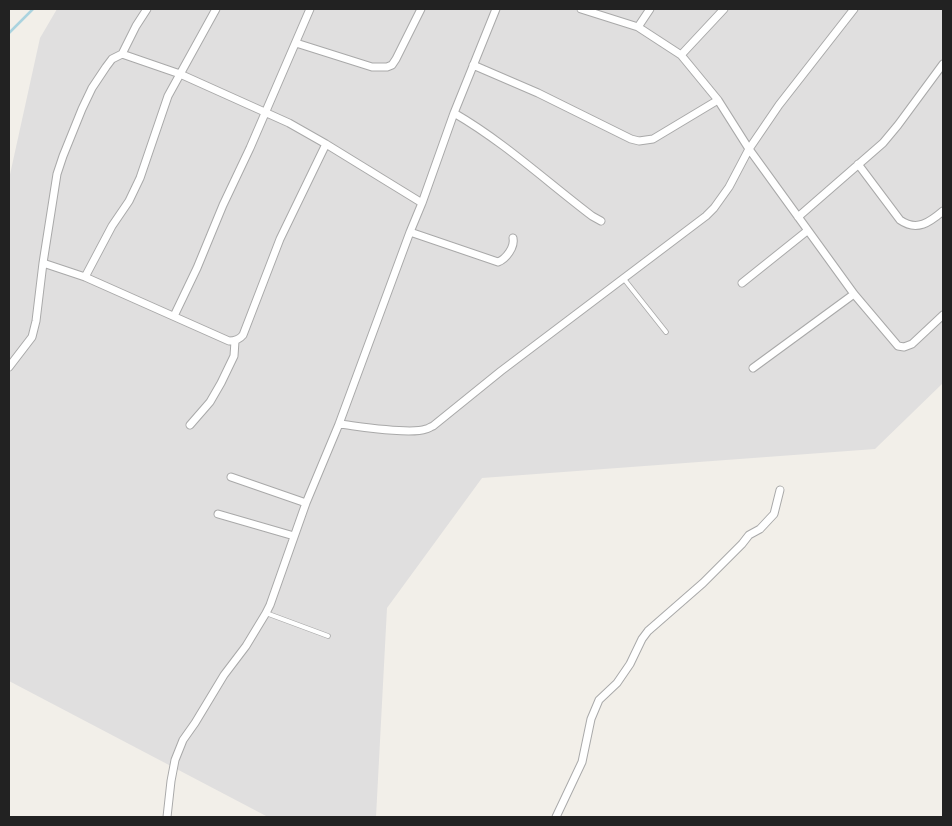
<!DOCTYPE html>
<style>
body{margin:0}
#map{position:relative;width:952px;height:826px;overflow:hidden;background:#f2efe9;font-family:Overpass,sans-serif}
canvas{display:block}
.frame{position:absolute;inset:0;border:10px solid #222;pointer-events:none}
</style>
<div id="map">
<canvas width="952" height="826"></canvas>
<div class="frame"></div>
</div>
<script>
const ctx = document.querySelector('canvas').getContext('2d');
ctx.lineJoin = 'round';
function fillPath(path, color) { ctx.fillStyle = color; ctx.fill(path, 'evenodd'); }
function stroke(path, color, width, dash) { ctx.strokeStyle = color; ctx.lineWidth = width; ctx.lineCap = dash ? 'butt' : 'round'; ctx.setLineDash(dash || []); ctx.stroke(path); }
const residential = new Path2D(`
 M57,9H943V383L875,449L482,478L387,608L376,817H268L9,681V179L40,38Z`);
const stream = new Path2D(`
 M9,33L33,9`);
const service = new Path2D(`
 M624,279L666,332
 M266,613L328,636`);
const minor = new Path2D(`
 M147,9L136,26L122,54L180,74L289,123L326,144L422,203
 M581,9L638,27L681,55L718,100L749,149L854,294L898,346L904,347L912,344L943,315
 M638,27L650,9
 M296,43L372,67H387L392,65L396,59L421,9
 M122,54L112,59L106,67L92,88L82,109L63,156L57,174L43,263L85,277L229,341C235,341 239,340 243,335L280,239L326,144
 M681,55L724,9
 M473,65L538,93L631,139L639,141L653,139L718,100
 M454,113C504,142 546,181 592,216L601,221
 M858,164L900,220C917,232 930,222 943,211
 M798,217L883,143L898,125L943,64
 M410,232L498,262C506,259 515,247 513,238
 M85,277L112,226L129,201L140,178L168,96L216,9
 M742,283L807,231
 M174,316L197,268L223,205L250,148L310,9
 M9,367L32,337L36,321L43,263
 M753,368L854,294
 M339,424C357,426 410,435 426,429C428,429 430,427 433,426L501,371L706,216L714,208L729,187L749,149L779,105L854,9
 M190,425L210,402L221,383L234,356L235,341
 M231,477L306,503
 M218,514L294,536
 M167,817L171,781L175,760L183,740L195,723L224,675L246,646L266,613L270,605L306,503L339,424L410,232L422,203L454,113L496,9
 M556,817L582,762L591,719L599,700L617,683L630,664L642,639L648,631L703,583L742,544L749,535L760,529L774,514L780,490`);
fillPath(residential, '#e0dfdf');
stroke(stream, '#aad3df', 2.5);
stroke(service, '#a9a9a9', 5.5);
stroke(minor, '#a9a9a9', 9);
stroke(service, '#fff', 4);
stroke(minor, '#fff', 7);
</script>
